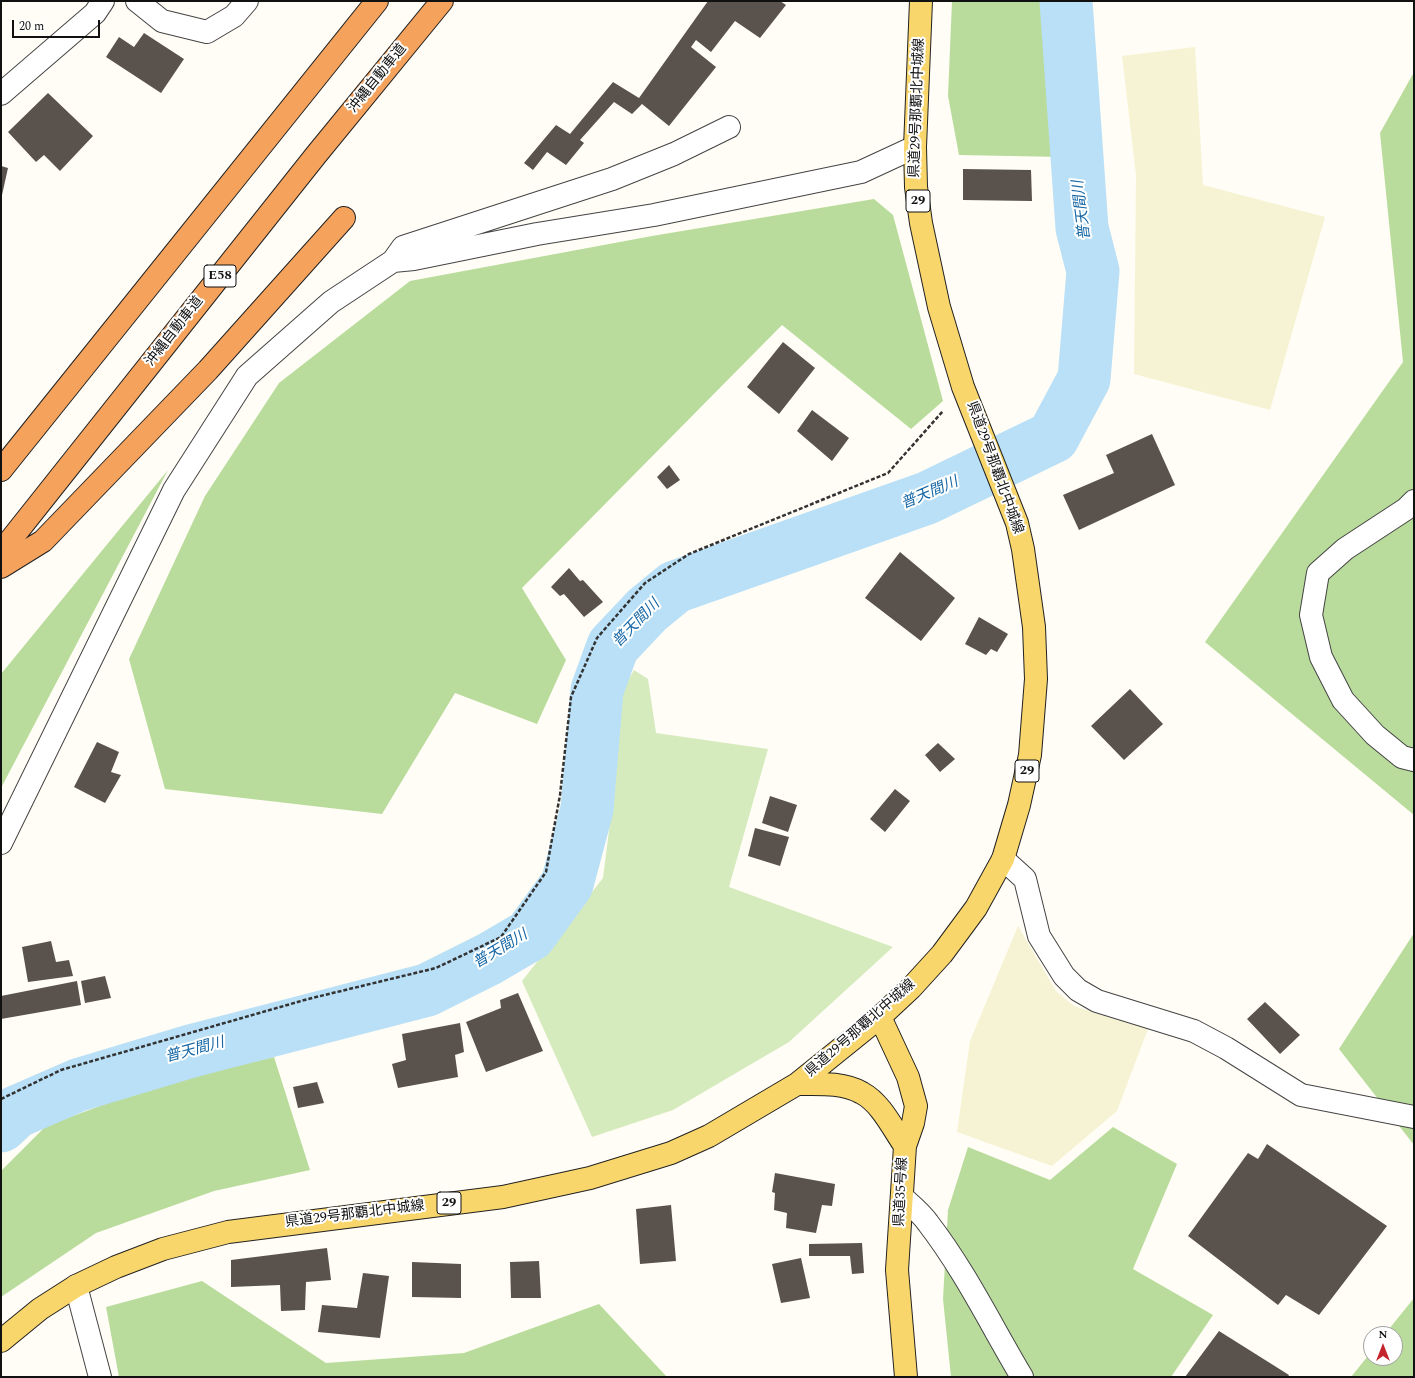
<!DOCTYPE html>
<meta charset="utf-8">
<style>
body{margin:0}
#map{position:relative;width:1415px;height:1378px;overflow:hidden;background:#fffdf5;font-family:Spectral,serif}
canvas{display:block}
.frame{position:absolute;inset:0;border:2px solid #111;pointer-events:none}
.north{position:absolute;left:1363px;top:1326px;width:40px;height:40px;box-sizing:border-box;background:#fff;border:1px solid #a0a0a0;border-radius:50%;rotate:0deg;font-size:11px;font-weight:700;line-height:16px;text-align:center;color:#111}
.north::after{content:'';display:block;margin:auto;width:14px;height:18px;background:#c4262e;clip-path:polygon(50% 0,100% 100%,50% 72%,0 100%)}
.scale{position:absolute;left:12px;top:20px;width:88px;height:18px;box-sizing:border-box;border:2px solid #111;border-top:0;padding-left:5px;font-size:12px;line-height:14px;white-space:nowrap;color:#111;-webkit-text-stroke:3px #fff;paint-order:stroke}
</style>
<div id="map">
<canvas width="1415" height="1378"></canvas>
<div class="frame"></div>
<div class="north">N</div>
<div class="scale">20 m</div>
</div>
<script>
const ctx = document.querySelector('canvas').getContext('2d');
ctx.lineJoin = 'round';
function fillPath(path, color) { ctx.fillStyle = color; ctx.fill(path, 'evenodd'); }
function stroke(path, color, width, dash) { ctx.strokeStyle = color; ctx.lineWidth = width; ctx.lineCap = dash ? 'butt' : 'round'; ctx.setLineDash(dash || []); ctx.stroke(path); }
function drawText(font, color, halo, rows, align = 'center') {
  ctx.font = font + ' Spectral,"Noto Sans JP",serif'; ctx.lineWidth = 4; ctx.setLineDash([]); ctx.textBaseline = 'middle'; ctx.strokeStyle = halo; ctx.fillStyle = color; for (const [text, x, y, turn = 0] of rows) {
    ctx.save(); ctx.translate(x, y); ctx.rotate((+turn || 0) * Math.PI / 180); ctx.textAlign = isNaN(turn) ? turn : align; if (halo) ctx.strokeText(text, 0, 0); ctx.fillText(text, 0, 0); ctx.restore();
  }
}
const farmland = new Path2D(`
 M1195,47L1203,185L1325,217L1270,410L1134,374L1136,175L1122,56Z
 M1018,926L1056,991L1074,1006L1148,1029L1117,1111L1052,1166L957,1132L970,1041Z`);
const green = new Path2D(`
 M634,670L648,679L656,733L768,749L729,887L893,947L789,1042L673,1110L592,1137L522,981L603,878L615,783L620,695Z`);
const forest = new Path2D(`
 M952,1H1052L1063,157L959,155L948,96Z
 M1414,72V815L1205,642L1403,362L1380,133Z
 M874,199L893,215L943,401L911,429L782,325L522,588L566,660L537,724L455,693L382,814L165,789L129,659L205,496L279,383L410,281L652,236Z
 M168,470L1,788V674Z
 M1414,933V1145L1339,1049Z
 M274,1057L310,1170L214,1191L96,1233L1,1297V1171L46,1126L159,1084Z
 M1113,1127L1177,1164L1133,1269L1213,1315L1171,1377H951L943,1299L948,1210L968,1147L1050,1180Z
 M202,1281L326,1363L464,1353L599,1304L667,1377H119L106,1307Z
 M1414,1298V1377H1351L1371,1352V1358H1395V1334H1385Z`);
const river = new Path2D(`
 M1,1126L16,1112L78,1085L191,1051L427,990L489,959L530,935L567,884L587,809L597,690L613,646L647,610L675,587L927,498L1053,437L1084,379L1093,271L1082,228L1066,1`);
const building = new Path2D(`
 M708,1H780L786,5L760,38L735,21L711,52L696,40L691,47L716,67L669,126L642,104L632,114L614,102L580,140L584,143L566,165L547,152L533,170L524,163L556,125L570,134L613,82L639,98Z
 M144,33L184,59L161,93L106,57L119,37L134,47Z
 M48,93L93,136L60,171L44,155L36,162L8,132Z
 M1,166L8,168L2,195H1Z
 M963,169L1031,170L1032,201L963,200Z
 M783,342L815,368L779,414L747,387Z
 M812,410L849,438L832,461L797,431Z
 M1152,434L1175,485L1079,530L1063,495L1114,473L1106,455Z
 M669,465L680,480L667,489L657,477Z
 M900,552L955,598L921,641L865,598Z
 M569,568L580,581L583,580L603,602L584,617L564,594L560,596L551,587Z
 M979,617L1008,634L997,652L991,649L986,655L965,644Z
 M1130,689L1163,724L1124,760L1091,726Z
 M97,742L119,752L111,772L121,775L105,803L74,787Z
 M938,743L955,759L940,772L925,755Z
 M895,789L910,801L885,832L870,819Z
 M770,796L797,805L788,832L762,823Z
 M755,828L789,837L780,866L748,856Z
 M51,941L56,962L69,960L73,976L28,982L22,947Z
 M105,976L111,998L85,1003L81,981Z
 M77,981L81,1005L1,1019V996Z
 M518,993L543,1051L486,1072L466,1022L501,1008L500,1000Z
 M1265,1002L1300,1035L1280,1054L1247,1019Z
 M460,1023L464,1052L455,1055L458,1077L398,1088L392,1064L406,1060L402,1034Z
 M317,1082L324,1103L298,1108L293,1087Z
 M1267,1144L1387,1226L1319,1315L1286,1295L1278,1305L1188,1236L1248,1153L1258,1159Z
 M775,1173L835,1184L832,1206L822,1205L816,1233L786,1228L787,1213L774,1210L775,1193L772,1192Z
 M671,1205L676,1261L640,1264L636,1209Z
 M862,1243L864,1273L852,1274L850,1256H809V1244Z
 M327,1248L331,1280L306,1282L305,1310L281,1311L280,1285L231,1287V1260Z
 M801,1258L810,1298L781,1303L772,1264Z
 M539,1261L541,1298H511L510,1262Z
 M412,1262L461,1264V1298L412,1297Z
 M363,1273L389,1276L380,1338L318,1332L322,1305L357,1308Z
 M1219,1331L1289,1375L1288,1377H1185Z`);
const path = new Path2D(`
 M1,1099L61,1070L308,999L436,968L501,937L546,872L560,795L571,697L597,638L645,583L689,554L888,473L943,411`);
const minor = new Path2D(`
 M137,1L162,21L207,32L234,16L247,1
 M1,94L95,13L103,1
 M393,261L403,247L612,179L674,154L729,127
 M1414,501L1406,509L1345,549L1318,573L1311,615L1321,657L1343,700L1375,735L1402,757L1414,760
 M1,843L174,490L247,376L331,302L393,261L414,259L537,234L654,215L861,172L915,147
 M1003,859L1025,879L1039,936L1064,976L1078,990L1097,1001L1194,1031L1226,1048L1301,1095L1414,1117
 M902,1197C911,1205 921,1213 928,1223C965,1271 991,1325 1022,1377
 M76,1286L100,1377`);
const major = new Path2D(`
 M880,1017L908,1077L916,1106L913,1123L905,1146L897,1270L906,1377
 M797,1084C818,1084 843,1082 862,1093C881,1103 893,1129 905,1146
 M1,1341L40,1309L76,1286L116,1267L163,1249L228,1232L503,1197L590,1178L671,1153L709,1136L797,1084L880,1017L911,988L942,954L976,908L1003,859L1019,805L1030,755L1036,679L1034,627L1023,549L1017,523L963,387L939,307L921,223L916,187L915,147L921,1`);
const highway = new Path2D(`
 M1,470L377,1
 M1,552L316,155L442,1
 M1,567L43,541L208,370L344,218`);
const shields = [
 [918,201,24],
 [220,276,32],
 [1027,771,24],
 [449,1203,24]
];
const shieldNames = [
 ["29",918,201],
 ["E58",220,276],
 ["29",1027,771],
 ["29",449,1203]
];
const streetNames = [
 ["沖縄自動車道",378,79,-51],
 ["県道29号那覇北中城線",918,108,-88],
 ["沖縄自動車道",175,332,-52],
 ["県道29号那覇北中城線",994,468,70],
 ["県道29号那覇北中城線",861,1029,-41],
 ["県道35号線",902,1192,-87],
 ["県道29号那覇北中城線",355,1215,-7]
];
const waterNames = [
 ["普天間川",1083,210,-97],
 ["普天間川",930,494,-23],
 ["普天間川",637,624,-46],
 ["普天間川",501,950,-31],
 ["普天間川",195,1051,-15]
];
fillPath(farmland, '#f6f3d4');
fillPath(green, '#d5ebbd');
fillPath(forest, '#b9dc9c');
stroke(river, '#b9e0f7', 53);
fillPath(building, '#5a524d');
stroke(minor, '#444', 24);
stroke(major, '#222', 24);
stroke(highway, '#222', 24);
stroke(path, '#333', 2.5, [4, 2]);
stroke(minor, '#fff', 22);
stroke(major, '#f9d66b', 22);
stroke(highway, '#f5a25d', 22);
for (const [x, y, w] of shields) { const box = new Path2D(); box.roundRect(x - w / 2, y - 11, w, 22, 3); ctx.fillStyle = '#fff'; ctx.fill(box); stroke(box, '#111', 1); }
drawText('bold 13px', '#111', null, shieldNames);
drawText('14px', '#111', '#fff', streetNames);
drawText('italic 15px', '#1768a6', '#fff', waterNames);
</script>
